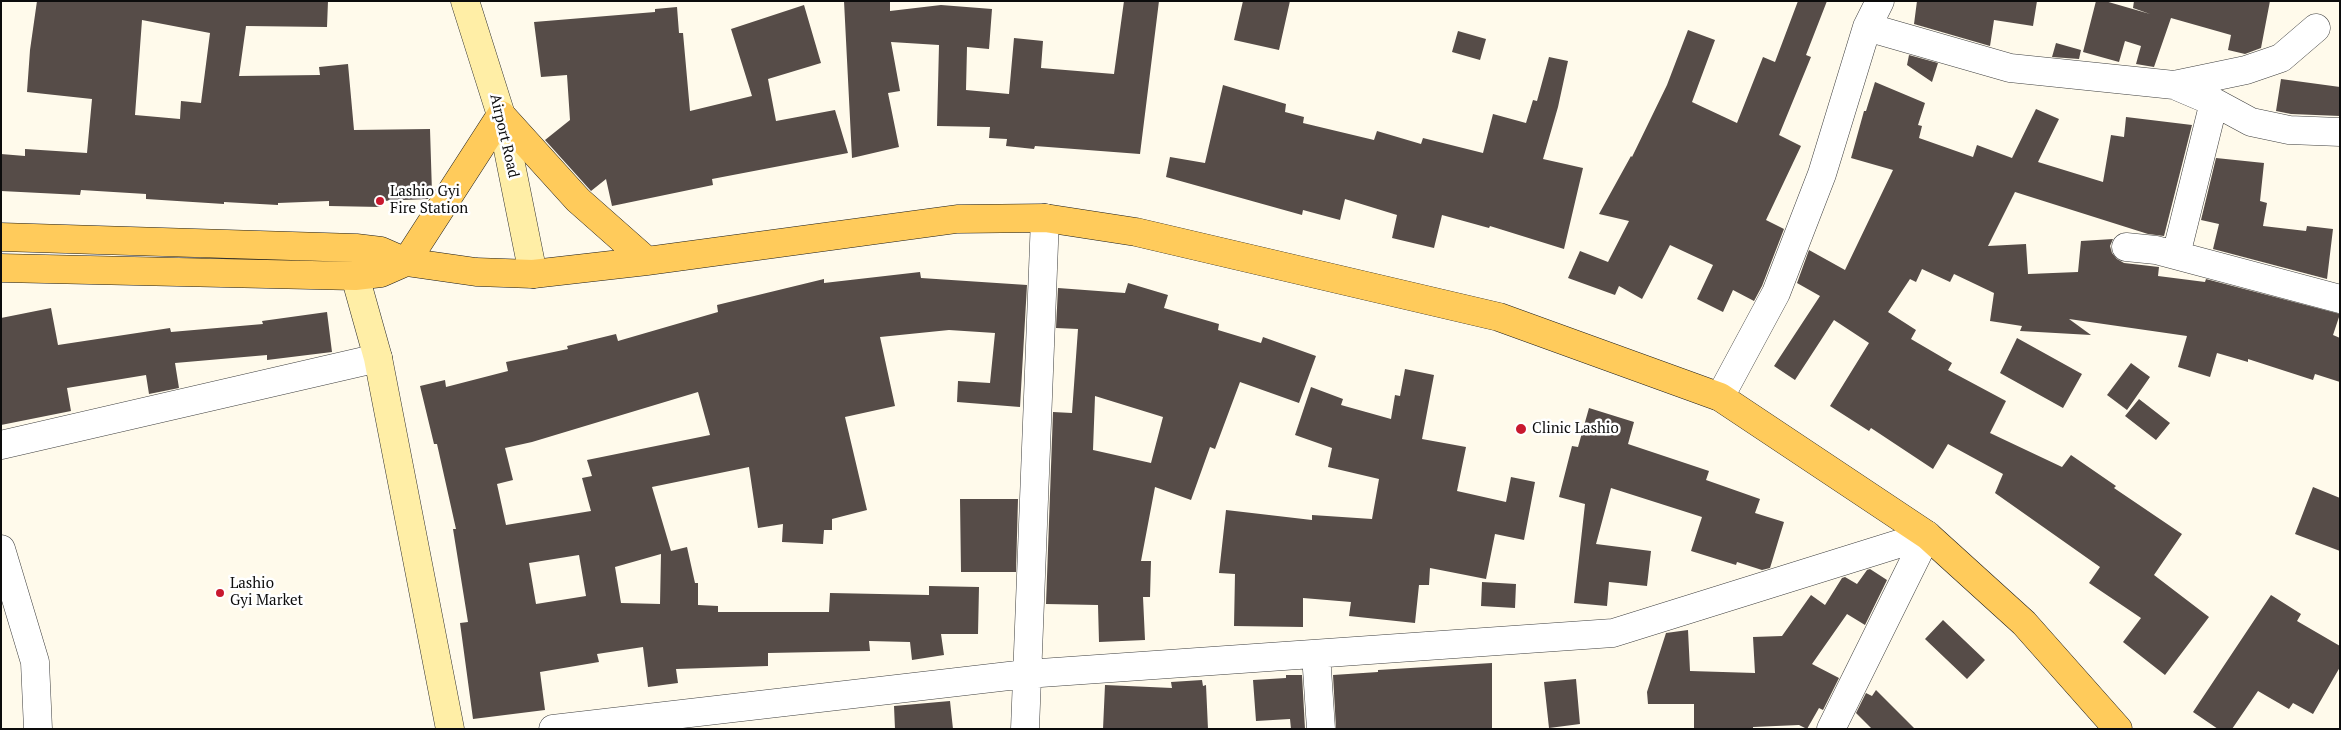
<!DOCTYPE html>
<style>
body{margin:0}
#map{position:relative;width:2341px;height:730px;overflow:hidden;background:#fffaeb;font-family:"PT Serif",serif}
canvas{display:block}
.frame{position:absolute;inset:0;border:2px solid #0c0c0c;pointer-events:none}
</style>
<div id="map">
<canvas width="2341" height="730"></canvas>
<div class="frame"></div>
</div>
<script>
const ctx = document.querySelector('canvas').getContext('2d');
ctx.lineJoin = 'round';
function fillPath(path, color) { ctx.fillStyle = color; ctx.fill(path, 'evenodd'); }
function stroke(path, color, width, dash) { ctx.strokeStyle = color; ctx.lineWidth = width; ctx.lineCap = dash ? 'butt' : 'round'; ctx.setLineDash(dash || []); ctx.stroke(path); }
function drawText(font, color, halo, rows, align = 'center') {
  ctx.font = font + ' "PT Serif",serif'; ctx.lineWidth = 5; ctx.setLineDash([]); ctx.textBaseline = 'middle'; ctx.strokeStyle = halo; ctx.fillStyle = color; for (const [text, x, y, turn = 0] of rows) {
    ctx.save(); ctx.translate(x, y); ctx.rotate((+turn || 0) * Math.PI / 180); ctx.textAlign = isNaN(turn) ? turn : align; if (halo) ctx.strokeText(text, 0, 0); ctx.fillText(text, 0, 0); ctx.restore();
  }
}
const building = new Path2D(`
 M37,1H328L327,27L246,26L239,76L320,75L319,67L348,64L354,130L430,129L432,193L428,199L381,201V207L329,206V201L278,203V205L224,202V204L146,199V194L81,190L80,195L1,191V154L25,156V149L87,153L92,99L27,92L30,50ZM142,20L210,33L201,103L181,101L180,119L135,115Z
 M844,1H890V11L941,5L992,9L989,49L967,47L966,90L1009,94L1014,38L1043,41L1041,68L1114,74L1124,1H1159L1140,154L1035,146L1034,149L1006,146L1007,139L989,138L990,127L937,126L939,45L891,42L900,91L888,93L899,147L852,158Z
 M1243,1H1290L1279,50L1234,40Z
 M1798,1H1827L1806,55L1811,57L1779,135L1801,146L1766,220L1784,229L1762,286L1754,301L1733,290L1723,312L1697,299L1713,265L1670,245L1642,299L1619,286L1615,295L1568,278L1580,251L1608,262L1629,221L1599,214L1631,156L1632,157L1667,85L1688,30L1715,40L1692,102L1737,123L1763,57L1775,62Z
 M1917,1H2037L2033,26L1994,20L1990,46L1914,24Z
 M2096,1H2105L2150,14L2133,8L2134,1H2270L2261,48L2245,54L2228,50L2231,35L2171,18L2154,67L2136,64L2141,46L2125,41L2119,62L2083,52Z
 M804,5L821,63L768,79L776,121L835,110L848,153L712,179L713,185L612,206L606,179L591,191L545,140L570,120L567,75L541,77L534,22L655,12V9L677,7L679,33H683L690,111L752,96L731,29Z
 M1458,31L1486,39L1480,60L1452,52Z
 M2056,43L2081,50L2079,59L2052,57Z
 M1909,55L1938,63L1932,82L1907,65Z
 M1549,57L1568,61L1558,107L1543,159L1583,168L1564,249L1490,226L1489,228L1442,215L1434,248L1392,238L1397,215L1345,199L1340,220L1303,210L1302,215L1166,177L1170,157L1205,163L1223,85L1286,104L1285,112L1304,117L1303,123L1374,140L1377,131L1421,144L1423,138L1483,153L1493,114L1526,123L1533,100L1537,101Z
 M2281,79L2340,87V116L2291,114L2276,111Z
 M1875,82L1925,103L1918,125L1922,126L1919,138L1973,157L1977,145L2012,158L2036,109L2059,119L2038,162L2103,182L2111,135L2124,137L2126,117L2192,125L2164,236L2148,234L2015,192L1988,246L2026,244L2028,274L2078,272L2081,241L2113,239L2110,246L2112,253L2117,259L2124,263L2159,267L2158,276L2205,282L2206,279L2340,314L2333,335L2340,338V382L2315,374L2313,380L2248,359V362L2217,353L2210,377L2178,367L2187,336L2069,319L2091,335L2020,331L2022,326L1990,321L1994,293L1954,274L1950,282L1922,269L1916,282L1910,279L1888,312L1916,330L1911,339L1952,363L1948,370L2006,401L1990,433L2062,467L2071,455L2116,486L2114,488L2182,534L2154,575L2209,617L2165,675L2123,642L2141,618L2089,583L2100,567L1995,493L2003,474L1948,444L1933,469L1871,428L1869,431L1830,406L1869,343L1834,320L1795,380L1774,366L1820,296L1797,283L1809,250L1845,270L1893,170L1851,158L1864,111H1866Z
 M2216,158L2264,163L2260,201L2267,203L2263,226L2306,231L2307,226L2333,229L2327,279L2213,249L2219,224L2201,220Z
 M920,272L921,278L1027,285L1020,407L957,402L958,381L990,383L995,333L949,330L880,337L895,406L845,417L867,510L832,519V530H824L823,544L782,542L783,524L758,528L749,467L652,487L671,551L687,547L695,583H698V605L718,606V612H829L830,593L929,595V586L979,587L978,634H941L944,655L912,660L910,642L869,641L870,651L768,653V666L676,669L678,683L648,687L643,647L597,654L599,662L540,672L545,710L473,719L460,623L468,622L453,529H456L437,444H434L420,386L445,380L446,387L508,371L506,362L568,349L567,346L616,334L618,341L718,312L717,305L824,279V283ZM698,392L710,435L587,460L592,476L582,478L591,511L506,525L497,484L513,480L505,448L532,442ZM661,554L660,604L621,603L615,567ZM579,555L586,596L536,604L529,563Z
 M1128,283L1168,295L1164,308L1219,324L1218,330L1261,343L1263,337L1316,356L1299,403L1240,382L1215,449L1210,447L1191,500L1155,487L1141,561H1151L1150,597H1143L1145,640L1099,642L1098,605L1046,604L1053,412L1072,413L1078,329L1056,328L1058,288L1125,293ZM1095,396L1163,417L1151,463L1093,450Z
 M51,308L58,345L170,328L171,332L263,324L262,321L327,312L332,352L267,360V355L175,363L179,388L149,394L146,375L67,388L71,411L1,425V318Z
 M2017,338L2082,374L2063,408L2000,373Z
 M2131,363L2150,377L2127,410L2107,395Z
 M1405,369L1434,375L1422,439L1466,447L1457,491L1506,502L1511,477L1535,482L1524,540L1495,534L1486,579L1430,568L1429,585H1419L1415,623L1349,616L1351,602L1303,598V627L1234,626L1235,574L1219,573L1226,510L1312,520V515L1372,519L1379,479L1328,467L1332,448L1295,435L1311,387L1343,399L1341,405L1391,419L1395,395L1400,396Z
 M2139,399L2170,423L2156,440L2125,416Z
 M1589,408L1634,422L1628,444L1709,471L1706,480L1760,499L1755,513L1784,522L1770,568L1762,570L1737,562L1736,565L1691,551L1702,517L1611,488L1596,544L1651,551L1647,586L1609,582L1607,606L1574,603L1585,504L1559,497L1572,446L1578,447Z
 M2313,487L2340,498V551L2295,534Z
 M960,499H1018L1016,572H961Z
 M1870,569L1887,580L1865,625L1847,614L1812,664L1839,678L1823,710L1819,708L1807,729L1799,725L1753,727V729H1694V704H1648L1647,692L1666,633L1688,630L1690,671L1755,673L1753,637L1782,636L1811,595L1825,605L1842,578L1845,577L1857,584L1867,570Z
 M1482,582L1516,584L1515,608L1481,606Z
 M2271,595L2301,614L2297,621L2340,646V667L2313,714L2293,703L2289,709L2258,691L2232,729H2218L2193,712Z
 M1943,620L1985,660L1967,679L1925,639Z
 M1492,663V729H1336L1333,675L1378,672V670Z
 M1286,675H1302L1305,729H1291L1290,719L1256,721L1253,680L1286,678Z
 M1576,679L1580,724L1549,728L1544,682Z
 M1202,680L1203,686L1206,685L1208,729H1103L1105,685L1172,688L1171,682Z
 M1876,690L1915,729H1872L1856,713L1866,693L1872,696Z
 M950,701L953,729H895L894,706Z`);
const street = new Path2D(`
 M1867,27L2010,68L2174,85L2214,102L2251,122L2289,130L2340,132
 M2174,85L2246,70L2281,58L2316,28
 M2126,247L2156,250L2340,299
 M2176,255L2214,102
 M1720,397L1776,293L1822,174L1867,27L1880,1
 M1,445L378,358
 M1,549L35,662L38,729
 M1316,654L1321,729
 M553,729L1026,674L1613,633L1927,535L1831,729
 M1025,729L1045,218`);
const secondary = new Path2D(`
 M465,1L501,115L533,274
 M355,276L378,358L450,729`);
const primary = new Path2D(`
 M1,237L356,248L381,251L406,262L476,272L533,274L647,261L957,219L1045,218L1136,232L1499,317L1720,397L1927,535L2024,623L2118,729
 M1,268L355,276L381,273L406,262L501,115L578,200L647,261`);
const markers = [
 [380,201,5,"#c9182e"],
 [1521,429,6,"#c9182e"],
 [220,593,5,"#c9182e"]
];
const streetNames = [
 ["Airport Road",504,136,77]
];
const poiNames = [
 ["Lashio Gyi",390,192],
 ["Fire Station",390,209],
 ["Clinic Lashio",1532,429],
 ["Lashio",230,584],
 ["Gyi Market",230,601]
];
fillPath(building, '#564c48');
stroke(street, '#3f3f3f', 29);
stroke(secondary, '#2e2e2e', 29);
stroke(primary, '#1d1d1d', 29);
stroke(street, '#fff', 28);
stroke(secondary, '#ffeea6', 28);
stroke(primary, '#ffcb5b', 28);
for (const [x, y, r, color] of markers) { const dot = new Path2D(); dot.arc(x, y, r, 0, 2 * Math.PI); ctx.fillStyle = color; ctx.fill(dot); stroke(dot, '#fff', 2); }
drawText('15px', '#0c0c0c', '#fff', streetNames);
drawText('15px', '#0c0c0c', '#fff', poiNames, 'left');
</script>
